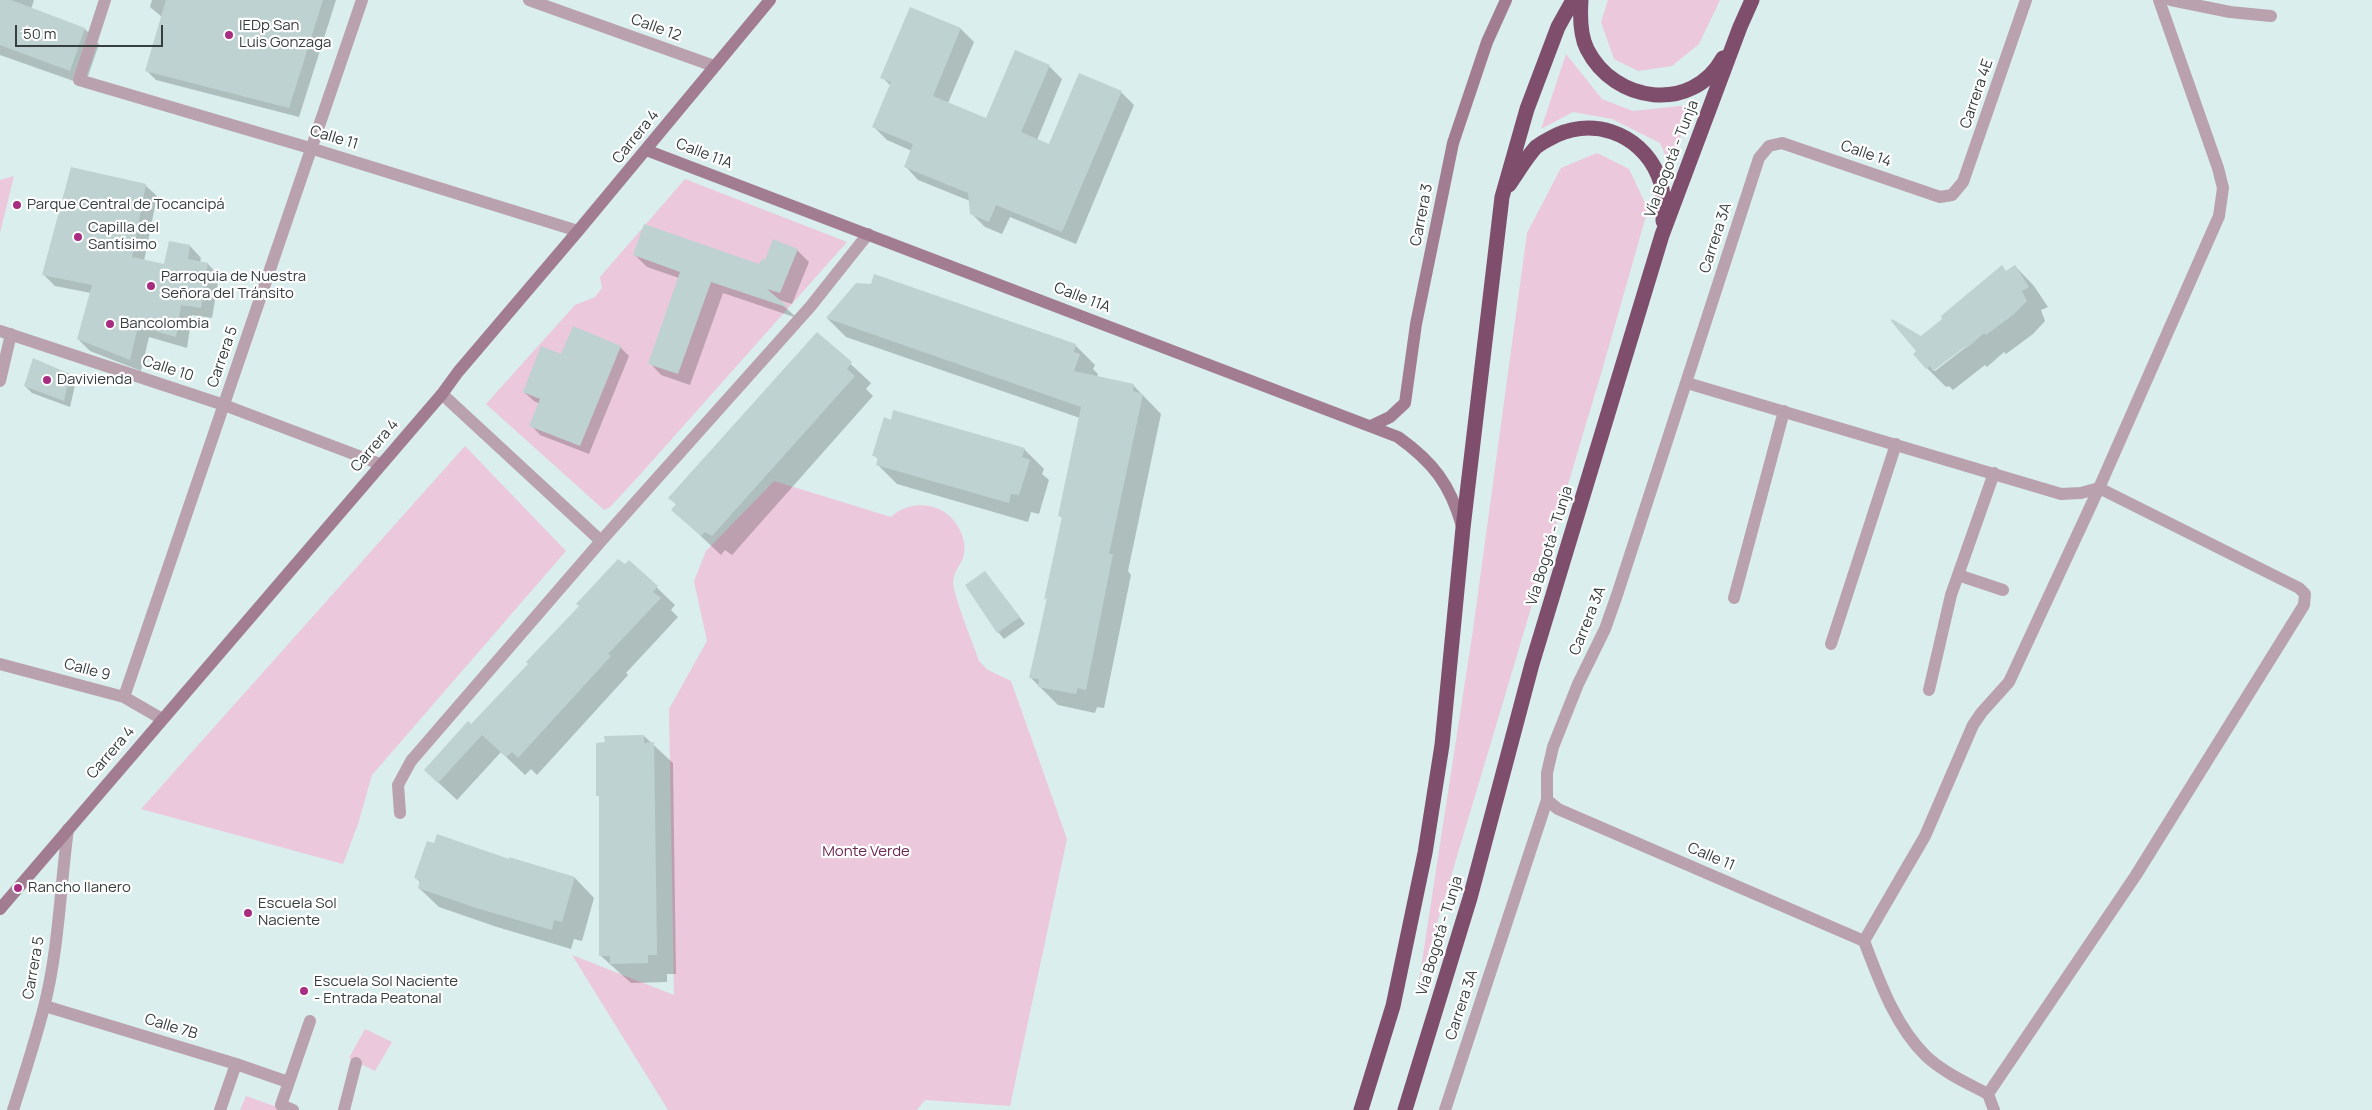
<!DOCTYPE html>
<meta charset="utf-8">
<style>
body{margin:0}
#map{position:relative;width:2372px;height:1110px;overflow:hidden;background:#d9eeed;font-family:Manrope,sans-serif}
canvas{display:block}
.scale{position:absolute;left:15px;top:25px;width:148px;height:22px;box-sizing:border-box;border:2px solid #363e3e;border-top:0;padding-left:6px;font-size:15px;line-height:18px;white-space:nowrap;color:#363e3e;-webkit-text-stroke:4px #fff;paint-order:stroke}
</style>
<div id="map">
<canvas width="2372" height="1110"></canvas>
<div class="scale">50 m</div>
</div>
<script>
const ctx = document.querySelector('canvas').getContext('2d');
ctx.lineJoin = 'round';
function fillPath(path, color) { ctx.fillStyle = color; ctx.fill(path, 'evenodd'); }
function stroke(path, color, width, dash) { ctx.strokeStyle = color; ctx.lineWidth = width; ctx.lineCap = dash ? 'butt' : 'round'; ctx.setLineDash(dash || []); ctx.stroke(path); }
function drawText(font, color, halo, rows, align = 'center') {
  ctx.font = font + ' Manrope,sans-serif'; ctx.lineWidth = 4.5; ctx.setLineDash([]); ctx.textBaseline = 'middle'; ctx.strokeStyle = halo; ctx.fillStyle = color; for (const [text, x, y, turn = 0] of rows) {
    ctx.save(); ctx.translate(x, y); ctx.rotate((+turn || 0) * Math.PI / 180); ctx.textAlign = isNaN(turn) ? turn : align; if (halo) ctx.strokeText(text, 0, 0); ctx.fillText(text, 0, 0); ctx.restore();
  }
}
const green = new Path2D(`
 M1608,0H1720L1699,44L1672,66L1638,71L1614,59L1601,22Z
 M1566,54L1602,99L1633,111L1689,105L1672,170L1660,143L1612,119L1573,112L1541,129Z
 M1597,153L1629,169L1648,209L1603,367L1418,987L1473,630L1527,233L1561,168Z
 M14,176L0,233V180Z
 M685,179L847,242L637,478L610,507L604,510L486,404L575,305L595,297L602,288L600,277Z
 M465,446L566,551L372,775L358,824L343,864L141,809Z
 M774,481L891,517C915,495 954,505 963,538C970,565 949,567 954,589C960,613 971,638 979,661L988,670L1011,681L1067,839L1010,1106L925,1100L917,1110H668L572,955L674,995L669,709L707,641L694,581L706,551Z
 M365,1029L392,1042L375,1071L349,1058Z
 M246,1096L285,1110H240Z`);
const shadow = new Path2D(`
 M0,0H34L31,9L85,29L99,44L85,85L0,55Z
 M152,0H336L299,117L156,80L146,70L162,17L150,7Z
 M961,29L974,42L948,103L987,119L1049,66L1062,79L1037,140L1050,146L1121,92L1134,105L1076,244L1010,217L1002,234L985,227L971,213L970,201L918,180L905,166L912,151L887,140L874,127L891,86L882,77Z
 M145,185L157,196L144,261L165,266L190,246L201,258L200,263L208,264L219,276L212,318L192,315L187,348L149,337L141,371L90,351L78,339L91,293L55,286L43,274Z
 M797,250L809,262L792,304L776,299L797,318L723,293L690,385L661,375L650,363L679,278L647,267L635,255L760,266Z
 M2015,266L2034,286L2048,307L2041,310L2045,321L2033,334L2006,354L2004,352L1987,367L1985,365L1953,390L1949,386L1946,387L1927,368L1917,351L1921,338ZM1969,342L1970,344L1935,371L1933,369Z
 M827,318L1076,346L1095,365L1093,369L1098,374L1097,378L1133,385L1161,414L1128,571L1131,575L1104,708L1097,707L1095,713L1058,705L1031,678L1063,519L1060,516L1080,418L846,337Z
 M817,333L871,383L866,389L873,396L732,555L725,550L721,555L673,510L677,505L670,498Z
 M620,347L629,356L589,454L540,435L531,425L540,404L534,401L524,392Z
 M69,375L76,381L70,407L32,393L25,386Z
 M1024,449L1044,469L1042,474L1049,480L1039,514L1031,512L1028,522L897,484L878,465L879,460L874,455Z
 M629,561L675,605L671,610L678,617L626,673L628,675L537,775L531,769L525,775L501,752L457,800L425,770L471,726Z
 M985,573L1025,624L1004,639L998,632Z
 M644,736L673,763L676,974H667V982L631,983L601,956L600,798L598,795Z
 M510,859L575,878L594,898L582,941L574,939L571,949L497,927L439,907L419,888L421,883L416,878Z`);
const building = new Path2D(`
 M0,0H11L85,28L70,71L0,45Z
 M166,0H323L289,108L145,71Z
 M910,7L961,28L933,96L986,118L1015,50L1050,65L1021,132L1049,144L1079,73L1122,91L1062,232L996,205L989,222L970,214L968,193L904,167L913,144L872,127L891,82L880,78Z
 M71,167L146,184L132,257L164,264L169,241L190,245L188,259L208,263L201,308L181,305L176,337L138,326L130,360L77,339L92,285L42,275Z
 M644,224L759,264L762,259L765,260L773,239L798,249L780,293L767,289L789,308L711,282L678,374L648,364L680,272L633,255Z
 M2002,265L2006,271L2015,265L2029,287L2022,291L2027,301L2013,315L1986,335L1984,333L1967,348L1965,347L1933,371L1930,366L1926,369L1913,354L1916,351L1891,321L1892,319L1921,336L1942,319L1941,316Z
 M874,274L1076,344L1074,352L1080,354L1074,371L1134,384L1133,391L1143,394L1109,554H1113L1086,690L1078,688L1076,694L1038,687L1039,679L1029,678L1047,598L1044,600L1062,517L1058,516L1081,407L826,318L856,283L871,284Z
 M573,326L621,346L580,446L529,426L540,399L523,392L541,346L561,354Z
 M817,332L852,362L847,369L855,376L712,536L705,532L701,536L671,510L676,504L668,498Z
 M33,358L70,374L64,401L24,386Z
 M893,410L1025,448L1022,457L1030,460L1019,495L1011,494L1009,503L876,465L878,457L872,456L884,417L891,420Z
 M618,559L625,564L629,560L658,586L653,592L661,598L608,654L611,656L518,758L512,752L506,757L482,735L438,783L424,770L468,721L471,724L528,664L526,662L579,606L576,604Z
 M985,571L1020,617L997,633L965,585Z
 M644,735V743L654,742L657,955H648V963L610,964V956H599V796H596V743L605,742L604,736Z
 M437,834L509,859V857L575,877L562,922L554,920L552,930L476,908L418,888L420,880L414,878L427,841L434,843Z`);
const street = new Path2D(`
 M105,0L79,80L310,148L578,231
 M529,0L714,66
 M2171,0L2230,12L2271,16
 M0,331L224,405L380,464
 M0,381L11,334
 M1687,383L2061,494L2081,493L2099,488L2299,588L2305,594L2304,605L2136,875L1988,1094
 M442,394L601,541
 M1958,575L2003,590
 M1734,598L1784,411
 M1831,644L1896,444
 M0,664L124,697L162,719
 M1929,690L1951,595L1994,473
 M124,697L362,0
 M1547,800L1558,809L1864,941
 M400,813L398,785L411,761L601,541L810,307L868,234
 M1864,941L1925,836L1973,725L1982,712L2009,682L2099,488L2219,216L2223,188L2218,168L2159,0
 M1864,941C1879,980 1895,1026 1926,1056C1943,1072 1967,1083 1988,1094L1994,1110
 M45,1006L236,1064L288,1082
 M13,1110C24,1076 35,1042 44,1007C59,949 60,888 68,829
 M220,1110L236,1064
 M293,1110L281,1105L310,1021
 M344,1110L356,1063
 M1445,1110L1547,800V773L1553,747L1578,684L1605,629L1617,595L1759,158L1769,146L1782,143L1940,197L1952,195L1963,182L2026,0`);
const secondary = new Path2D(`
 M646,150L1398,437C1433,462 1450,484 1462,526
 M1371,426L1390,417L1405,403L1416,324L1453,143L1487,42L1506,0
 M0,909L442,394L458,372L578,231L770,0`);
const highway = new Path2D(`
 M1581,0C1580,15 1580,35 1587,49C1614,103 1692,114 1723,58
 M1509,185C1518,172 1526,158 1536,147C1540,144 1545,141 1549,139C1589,115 1640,132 1658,175C1664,188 1664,206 1663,221
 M1361,1110L1393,1006L1425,853L1442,745L1463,528L1502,197L1527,109L1558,27L1573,0
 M1405,1110L1470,898L1532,664L1662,235L1740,27L1752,0`);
const markers = [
 [229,35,5,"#a82d81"],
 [17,205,5,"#a82d81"],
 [78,237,5,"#a82d81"],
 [151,286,5,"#a82d81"],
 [110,324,5,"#a82d81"],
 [47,380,5,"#a82d81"],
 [18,888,5,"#a82d81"],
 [248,913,5,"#a82d81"],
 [304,991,5,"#a82d81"]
];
const poiNames = [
 ["IEDp San",239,26],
 ["Luis Gonzaga",239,43],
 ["Parque Central de Tocancipá",27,205],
 ["Capilla del",88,228],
 ["Santísimo",88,245],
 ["Parroquia de Nuestra",161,277],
 ["Señora del Tránsito",161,294],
 ["Bancolombia",120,324],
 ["Davivienda",57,380],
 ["Rancho llanero",28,888],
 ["Escuela Sol",258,904],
 ["Naciente",258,921],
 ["Escuela Sol Naciente",314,982],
 ["- Entrada Peatonal",314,999]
];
const streetNames = [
 ["Calle 12",656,28,20],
 ["Carrera 4E",1977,94,-71],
 ["Carrera 4",636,137,-51],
 ["Calle 11",334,138,17],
 ["Calle 11A",704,154,21],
 ["Calle 14",1866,154,19],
 ["Vía Bogotá - Tunja",1672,159,-69],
 ["Carrera 3",1422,215,-79],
 ["Carrera 3A",1716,238,-72],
 ["Calle 11A",1082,298,21],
 ["Carrera 5",223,357,-71],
 ["Calle 10",168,369,18],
 ["Carrera 4",375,446,-49],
 ["Vía Bogotá - Tunja",1550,546,-73],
 ["Carrera 3A",1588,621,-68],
 ["Calle 9",87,670,15],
 ["Carrera 4",111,753,-49],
 ["Calle 11",1711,857,23],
 ["Vía Bogotá - Tunja",1440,936,-73],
 ["Carrera 5",34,968,-80],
 ["Carrera 3A",1462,1005,-72],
 ["Calle 7B",171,1027,17]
];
const parkNames = [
 ["Monte Verde",866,852]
];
fillPath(green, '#ecc8dc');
fillPath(shadow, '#0003');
fillPath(building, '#bed2d1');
stroke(street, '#baa1ae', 12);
stroke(secondary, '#a27d92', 12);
stroke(highway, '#7f4e6c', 15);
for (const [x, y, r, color] of markers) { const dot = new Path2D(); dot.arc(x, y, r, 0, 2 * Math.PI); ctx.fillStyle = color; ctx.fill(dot); stroke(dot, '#fff', 2); }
drawText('15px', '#363e3e', '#fff', poiNames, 'left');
drawText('15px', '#363e3e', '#fff', streetNames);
drawText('15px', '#6a2852', '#fff', parkNames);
</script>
